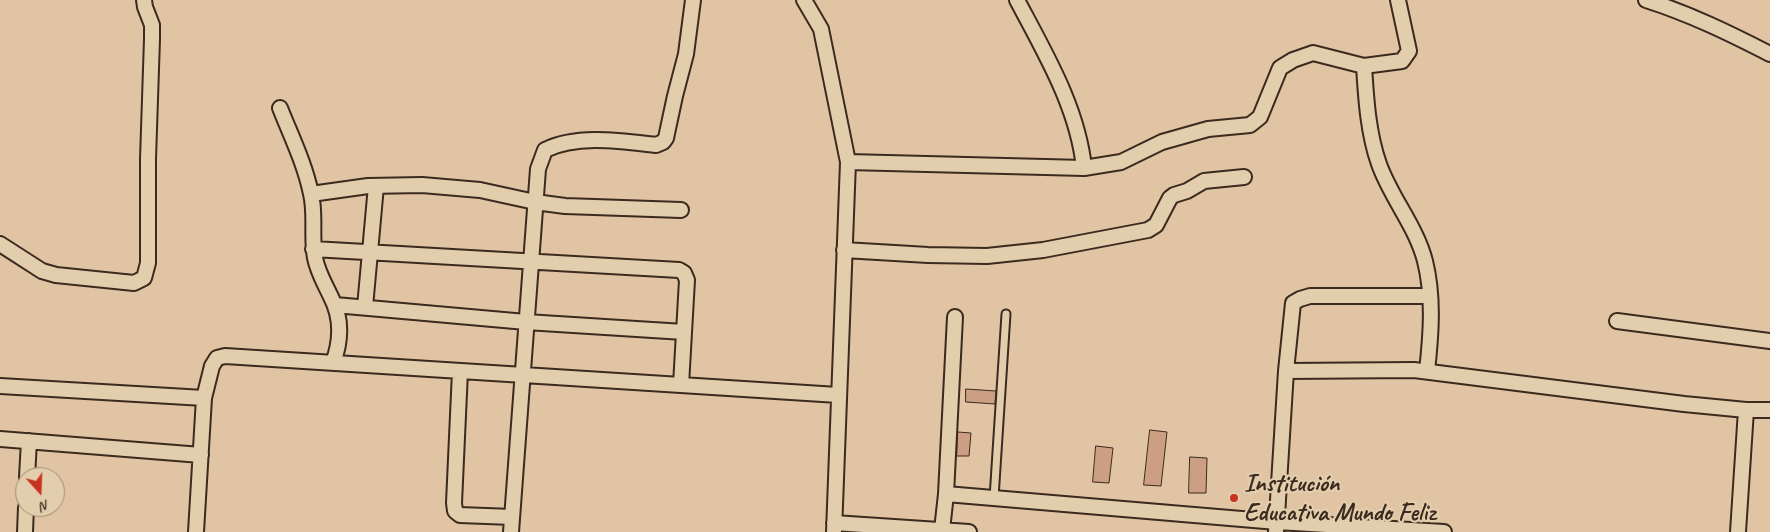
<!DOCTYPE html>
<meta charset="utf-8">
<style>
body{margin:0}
#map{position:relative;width:1770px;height:532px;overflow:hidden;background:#e1c4a4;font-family:Caveat,sans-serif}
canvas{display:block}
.north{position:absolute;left:15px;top:467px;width:50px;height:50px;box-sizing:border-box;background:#e2cdac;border:1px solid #9f8c73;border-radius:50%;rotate:160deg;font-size:14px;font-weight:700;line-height:20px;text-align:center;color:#3b2a1e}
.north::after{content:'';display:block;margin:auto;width:18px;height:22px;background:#c8321e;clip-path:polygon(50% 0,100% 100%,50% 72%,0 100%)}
</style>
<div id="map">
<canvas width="1770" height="532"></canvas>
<div class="north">N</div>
</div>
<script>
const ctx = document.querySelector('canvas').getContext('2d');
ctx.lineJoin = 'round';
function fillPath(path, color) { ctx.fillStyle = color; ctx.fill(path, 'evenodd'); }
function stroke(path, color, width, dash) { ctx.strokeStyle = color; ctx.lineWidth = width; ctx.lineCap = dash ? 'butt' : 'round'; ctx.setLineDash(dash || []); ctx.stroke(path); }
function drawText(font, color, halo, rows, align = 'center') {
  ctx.font = font + ' Caveat,sans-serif'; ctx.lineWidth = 4.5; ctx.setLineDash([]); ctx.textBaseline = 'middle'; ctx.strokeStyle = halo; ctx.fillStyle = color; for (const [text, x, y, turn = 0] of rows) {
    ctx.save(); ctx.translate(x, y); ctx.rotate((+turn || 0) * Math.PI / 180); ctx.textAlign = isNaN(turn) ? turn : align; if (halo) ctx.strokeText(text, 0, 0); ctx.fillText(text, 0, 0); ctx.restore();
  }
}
const building = new Path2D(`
 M966,389L996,391L995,404L966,402Z
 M1150,430L1167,432L1161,486L1144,485Z
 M958,432L971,433L969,456H957Z
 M1096,446L1113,448L1109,483L1093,482Z
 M1190,457L1207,458L1206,493H1189Z`);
const service = new Path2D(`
 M994,498L1006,314`);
const minor = new Path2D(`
 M804,0L821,29L848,162L834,532
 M1017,0C1045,53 1078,108 1084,168
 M1646,0C1690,14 1729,33 1770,54
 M1364,66C1366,98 1368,133 1379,164C1391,198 1416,226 1425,261C1434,297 1431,335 1427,371
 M280,108C291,136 305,164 311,194C316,215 311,237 315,258C318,273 325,284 331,297C342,318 341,341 333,363
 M848,162L1084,168L1121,162L1162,142L1208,129L1250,125L1260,117L1280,68L1293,60L1313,53L1364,66L1402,61L1409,51L1398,0
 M311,194L368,186L422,185L480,190L535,202L565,206L681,210
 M0,244L42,271L56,275L134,283L144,278L148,263V159L152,39V25L145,7L144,0
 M313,249L679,270L684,273L687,280L681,385
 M844,250L928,255L987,256L1043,250L1148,230L1156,225L1170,198L1174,195L1187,191L1204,181L1244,177
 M335,305L526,322L684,332
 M365,307L376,186
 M1617,321L1770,341
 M460,371L454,503L455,511L460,515L512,517
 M1286,371L1414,370L1684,404L1746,410H1770
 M0,386L204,398
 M0,439L201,455
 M27,477L29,441
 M946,494L1277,522L1444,532
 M834,523L969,532
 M942,530L946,494L955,317
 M25,532L26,507
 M196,532L204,398L212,366L217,358L225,356L838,395
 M511,532L538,169L545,150C577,134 621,141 656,145L663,142L666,138L675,96L686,54L693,0
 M1276,532L1286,371L1293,303L1300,299L1310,296H1429
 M1738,532L1746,410`);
const markers = [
 [1234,498,5,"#c8321e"]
];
const poiNames = [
 ["Institución",1244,484],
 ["Educativa Mundo Feliz",1244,513]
];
fillPath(building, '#cc9e84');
stroke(building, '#3b2a1e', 1);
stroke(service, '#3b2a1e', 11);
stroke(minor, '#3b2a1e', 18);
stroke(service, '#e2cdac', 7);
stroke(minor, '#e2cdac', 14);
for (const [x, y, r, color] of markers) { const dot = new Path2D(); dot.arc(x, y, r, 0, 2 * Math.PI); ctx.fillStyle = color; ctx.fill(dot); stroke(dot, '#e2cdac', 2); }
drawText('bold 25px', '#3b2a1e', '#e2cdac', poiNames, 'left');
</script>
